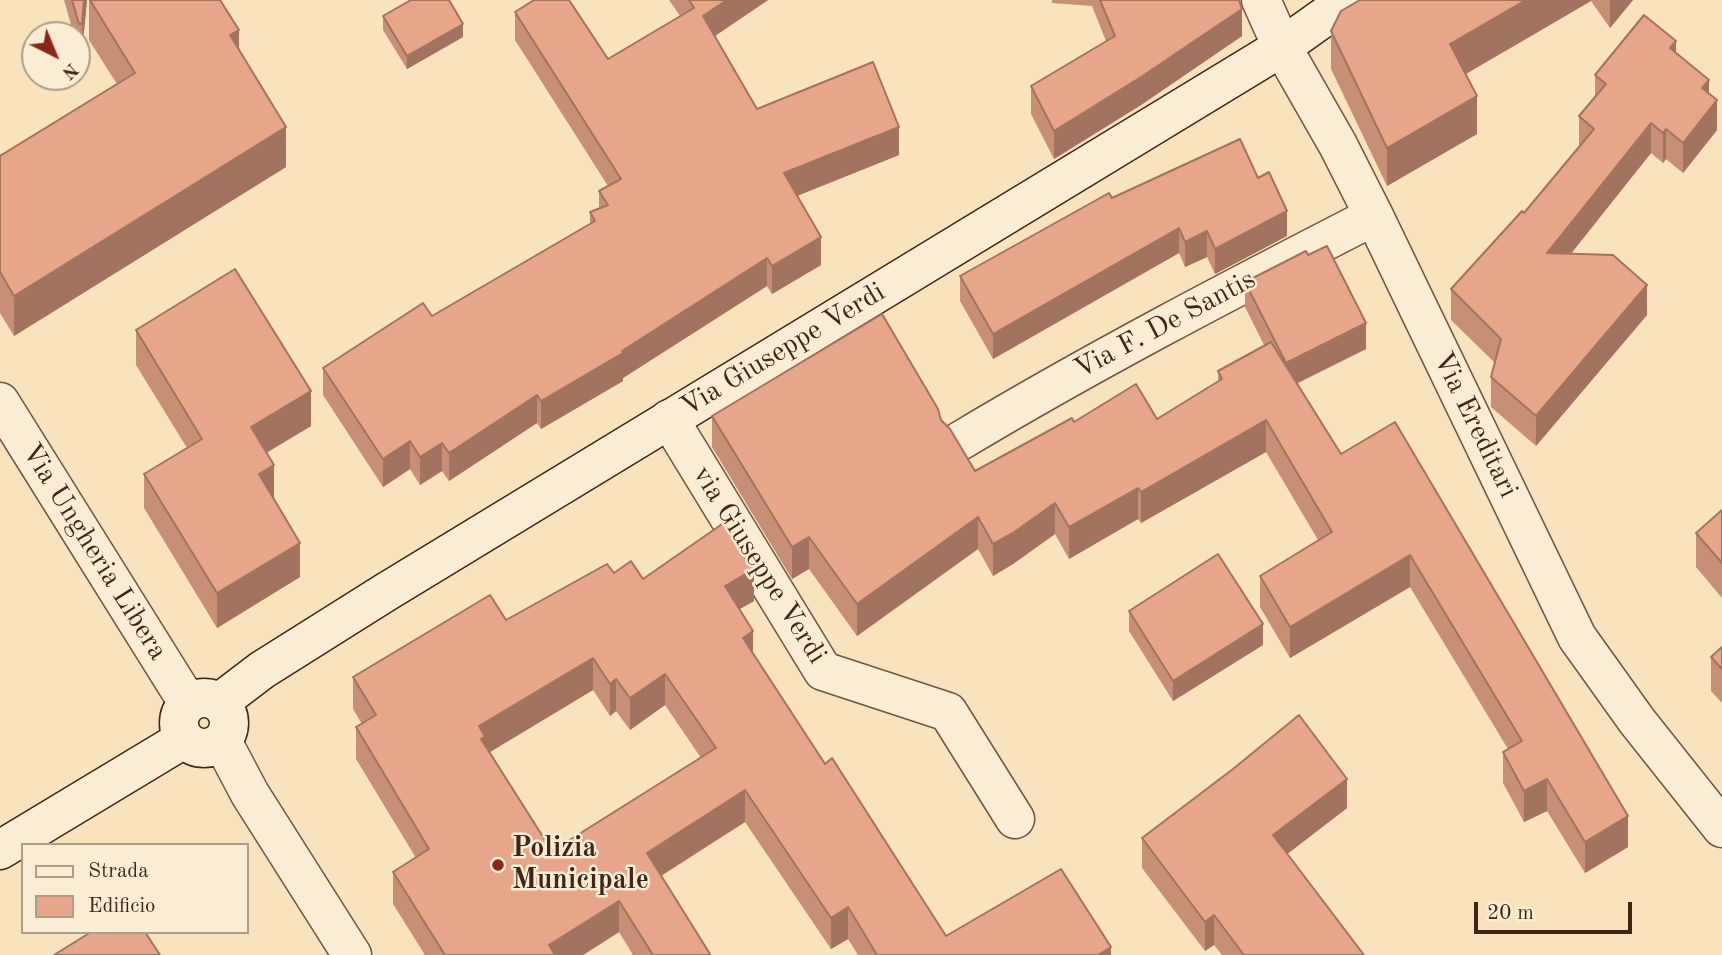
<!DOCTYPE html>
<style>
body{margin:0}
#map{position:relative;width:1722px;height:955px;overflow:hidden;background:#f8e3bc;font-family:"Old Standard TT",serif}
canvas{display:block}
.legend{position:absolute;left:21px;top:843px;width:228px;height:91px;box-sizing:border-box;background:#faedd3;border:2px solid #b09d88;margin:0;padding:9px 12px;list-style:none;font-size:21px;color:#422517}
.legend li{display:flex;align-items:center;gap:14px;height:35px}
.legend b{width:35px;border:2px solid #b09d88}
.north{position:absolute;left:21px;top:21px;width:70px;height:70px;box-sizing:border-box;background:#faedd3;border:2px solid #b09d88;border-radius:50%;rotate:137deg;font-size:19px;font-weight:700;line-height:28px;text-align:center;color:#422517}
.north::after{content:'';display:block;margin:auto;width:24px;height:32px;background:#8f2418;clip-path:polygon(50% 0,100% 100%,50% 72%,0 100%)}
.scale{position:absolute;left:1474px;top:902px;width:158px;height:32px;box-sizing:border-box;border:4px solid #422517;border-top:0;padding-left:9px;font-size:21px;line-height:24px;white-space:nowrap;color:#422517;-webkit-text-stroke:5px #faedd3;paint-order:stroke}
</style>
<div id="map">
<canvas width="1722" height="955"></canvas>
<ul class="legend">
<li><b style="height:9px;background:#faedd3"></b>Strada</li>
<li><b style="height:19px;background:#e7a689"></b>Edificio</li>
</ul>
<div class="north">N</div>
<div class="scale">20 m</div>
</div>
<script>
const ctx = document.querySelector('canvas').getContext('2d');
ctx.lineJoin = 'round';
function stroke(path, color, width, dash) { ctx.strokeStyle = color; ctx.lineWidth = width; ctx.lineCap = dash ? 'butt' : 'round'; ctx.setLineDash(dash || []); ctx.stroke(path); }
function fillPath(path, color) { ctx.fillStyle = color; ctx.fill(path, 'evenodd'); }
function drawText(font, color, halo, rows, align = 'center') {
  ctx.font = font + ' "Old Standard TT",serif'; ctx.lineWidth = 5; ctx.setLineDash([]); ctx.textBaseline = 'middle'; ctx.strokeStyle = halo; ctx.fillStyle = color; for (const [text, x, y, turn = 0] of rows) {
    ctx.save(); ctx.translate(x, y); ctx.rotate((+turn || 0) * Math.PI / 180); ctx.textAlign = isNaN(turn) ? turn : align; if (halo) ctx.strokeText(text, 0, 0); ctx.fillText(text, 0, 0); ctx.restore();
  }
}
const street = new Path2D(`
 M1261,0L1282,47L1338,145L1374,216L1577,637L1637,721L1722,828
 M0,402L188,703
 M669,419L823,671L948,712L1015,819
 M960,441C1095,360 1234,288 1374,216
 M222,741L250,794L352,955`);
const secondary = new Path2D(`
 M179 723a25 25 0 1 1 50 0a25 25 0 1 1-50 0Z
 M220,702L262,670L386,592L1282,47L1348,0
 M0,850L184,739`);
const wall = new Path2D(`
 M64,0H87L82,52L79,53L77,44V35H74Z
 M89,0H220L286,167L14,336L0,313V156L117,84L89,40Z
 M669,0H768L715,36L757,109L899,155L797,196L821,265L772,294L767,286L623,378V381L541,429L537,423L449,481L442,471L420,485L410,469L383,487L323,395V368L432,316L590,224V212L599,208V191L608,186L515,40V12L608,59L680,16Z
 M1052,0H1239L1242,36L1141,105L1054,159L1031,114V86L1106,41L1092,6L1052,3Z
 M1360,0H1633L1610,28L1591,1L1466,74L1477,134L1387,186L1331,69V31Z
 M383,16L463,37L407,69L383,30Z
 M1676,53L1709,94L1717,130L1683,173L1666,159L1663,163L1651,153L1570,254L1647,315L1536,446L1491,407V377L1495,363L1451,320V289L1524,213L1579,147V116L1595,97V75Z
 M1258,178L1287,236L1215,274L1207,257L1185,267L1179,253L993,359L960,301V276L1112,198Z
 M1245,282L1366,349L1296,383L1341,454L1628,847L1585,873L1547,811L1524,822L1503,783V752L1508,749L1410,587L1290,658L1260,607V576L1318,540L1266,452L1141,523L1138,519L1069,559L1055,534L1013,564L993,576L978,549L857,636L809,569L792,579L712,447V416L941,420L975,471L1074,422L1157,419L1218,382V371L1264,345L1245,307Z
 M136,330L311,426L266,453L274,499L300,577L217,628L144,508V474L187,448L136,365Z
 M1722,510V598L1696,567V533Z
 M614,573L754,601L740,609L753,653L825,764L946,936L1111,955H858L848,939L831,949L745,822L661,875L710,955H633L619,932L583,955H425L393,904V872L416,858L356,759V727L362,724L353,709V677L506,620ZM593,690L610,716L616,711L630,730L665,705L701,758L552,851L490,752Z
 M1129,611L1263,645L1173,701L1129,631Z
 M1722,647V703L1711,691V657Z
 M1347,808L1287,854L1364,955H1222L1214,945L1205,951L1142,868V838Z`);
const shadedWall = new Path2D(`
 M84,0H87L82,52V24Z
 M727,0H768L703,44V16Z
 M1526,0H1591V1L1450,83V44Z
 M1610,0H1633L1610,28Z
 M1242,9V36L1141,105L1054,159V131Z
 M463,24V37L407,69V56Z
 M239,30V71L230,35Z
 M1676,41V71L1670,48Z
 M1709,80V110L1702,88Z
 M1477,96V134L1387,186V148Z
 M1717,100V130L1683,173V143Z
 M1651,123V153L1547,284V253Z
 M286,127V167L14,336V296Z
 M899,127V155L784,201V173Z
 M1666,129V159L1663,163V133Z
 M1287,211V236L1215,274V249Z
 M1179,228V253L993,359V334Z
 M1207,231V257L1185,267V242Z
 M821,237V265L772,294V266Z
 M767,258V286L623,378V381L541,429V401Z
 M1647,285V315L1536,446V416Z
 M1366,323V349L1286,389V363Z
 M311,391V426L251,462V427Z
 M537,395V423L449,481V453Z
 M1266,420V452L1141,523V492Z
 M410,441V469L383,487V459Z
 M442,443V471L420,485V457Z
 M274,465V499L259,474Z
 M1138,488V519L1069,559V527Z
 M1055,503V534L1013,564L993,576V544Z
 M978,517V549L857,636V604Z
 M809,537V569L792,579V547Z
 M300,543V577L217,628V593Z
 M1410,555V587L1290,658V627Z
 M754,569V601L725,617V586Z
 M1263,624V645L1173,701V681Z
 M753,631V663L743,638Z
 M593,658V690L485,755L479,726Z
 M665,674V705L630,730V698Z
 M616,679V711L610,716V684Z
 M1347,779V808L1273,865V835Z
 M1547,779V811L1524,822V791Z
 M745,790V822L647,885V853Z
 M1628,816V847L1585,873V842Z
 M619,901V932L583,955H549V945Z
 M848,907V939L831,949V918Z
 M1214,915V945L1205,951V922Z
 M1111,947V955H1098Z`);
const building = new Path2D(`
 M72,0H84L82,24H79Z
 M90,0H220L239,30L230,35L286,127L14,296L0,272V156L135,73Z
 M411,0H449L463,24L407,56L383,16Z
 M534,0H569L608,59L694,8L689,0H727L703,16L757,109L873,62L899,127L784,173L821,237L772,266L767,258L622,351L623,353L541,401L537,395L449,453L442,443L420,457L410,441L383,459L323,368L423,303L432,316L595,221L590,212L608,205L599,191L621,179L515,12Z
 M1100,0H1239L1242,9L1141,77L1054,131L1031,86L1115,36Z
 M1360,0H1526L1450,44L1477,96L1387,148L1331,31L1341,11Z
 M1644,15L1676,41L1670,48L1709,80L1702,88L1717,100L1683,143L1666,129L1663,133L1651,123L1547,253L1613,255L1647,285L1536,416L1491,377L1501,339L1451,289L1522,211L1524,213L1594,129L1579,116L1606,84L1595,75Z
 M1240,139L1258,178L1269,172L1287,211L1215,249L1207,231L1185,242L1179,228L993,334L960,276L1109,193L1112,198Z
 M1327,246L1366,323L1286,363L1245,282L1306,251L1308,255Z
 M235,269L311,391L251,427L274,465L259,474L300,543L217,593L144,474L202,439L136,330Z
 M882,314L938,409L941,420L950,429L975,471L1072,418L1074,422L1136,384L1157,419L1222,379L1218,371L1271,342L1341,454L1395,422L1628,816L1585,842L1547,779L1524,791L1503,752L1522,741L1410,555L1290,627L1260,576L1332,532L1266,420L1141,492L1138,488L1069,527L1055,503L1013,533L993,544L978,517L857,604L809,537L792,547L712,416Z
 M1722,510V563L1696,533Z
 M725,522L754,569L725,586L753,631L743,638L825,764L832,758L946,936L1061,869L1111,947L1098,955H877L848,907L831,918L745,790L647,853L710,954L709,955H653L619,901L549,945L555,955H445L393,872L429,849L356,727L376,715L353,677L490,595L506,620L607,564L614,573L631,561L643,579ZM593,658L610,684L616,679L630,698L665,674L716,748L552,851L481,739L485,737L479,726Z
 M1218,554L1263,624L1173,681L1129,611Z
 M1722,647V669L1711,657Z
 M1299,715L1347,779L1273,835L1364,955H1244L1214,915L1205,922L1142,838L1233,769Z
 M91,932H145L160,955H54Z`);
const markers = [
 [498,865,7,"#8f2418"]
];
const streetNames = [
 ["Via F. De Santis",1165,325,-28],
 ["Via Giuseppe Verdi",783,350,-31],
 ["Via Ereditari",1475,425,64],
 ["Via Ungheria Libera",94,552,58],
 ["via Giuseppe Verdi",759,565,58]
];
const poiNames = [
 ["Polizia",512,849],
 ["Municipale",512,881]
];
stroke(street, '#705440', 41);
stroke(secondary, '#422517', 41);
stroke(street, '#faedd3', 38);
stroke(secondary, '#faedd3', 38);
fillPath(wall, '#c78f76');
fillPath(shadedWall, '#a27460');
fillPath(building, '#e7a689');
stroke(building, '#a27460', 2);
for (const [x, y, r, color] of markers) { const dot = new Path2D(); dot.arc(x, y, r, 0, 2 * Math.PI); ctx.fillStyle = color; ctx.fill(dot); stroke(dot, '#faedd3', 2.5); }
drawText('28px', '#422517', '#faedd3', streetNames);
drawText('bold 28px', '#422517', '#faedd3', poiNames, 'left');
</script>
